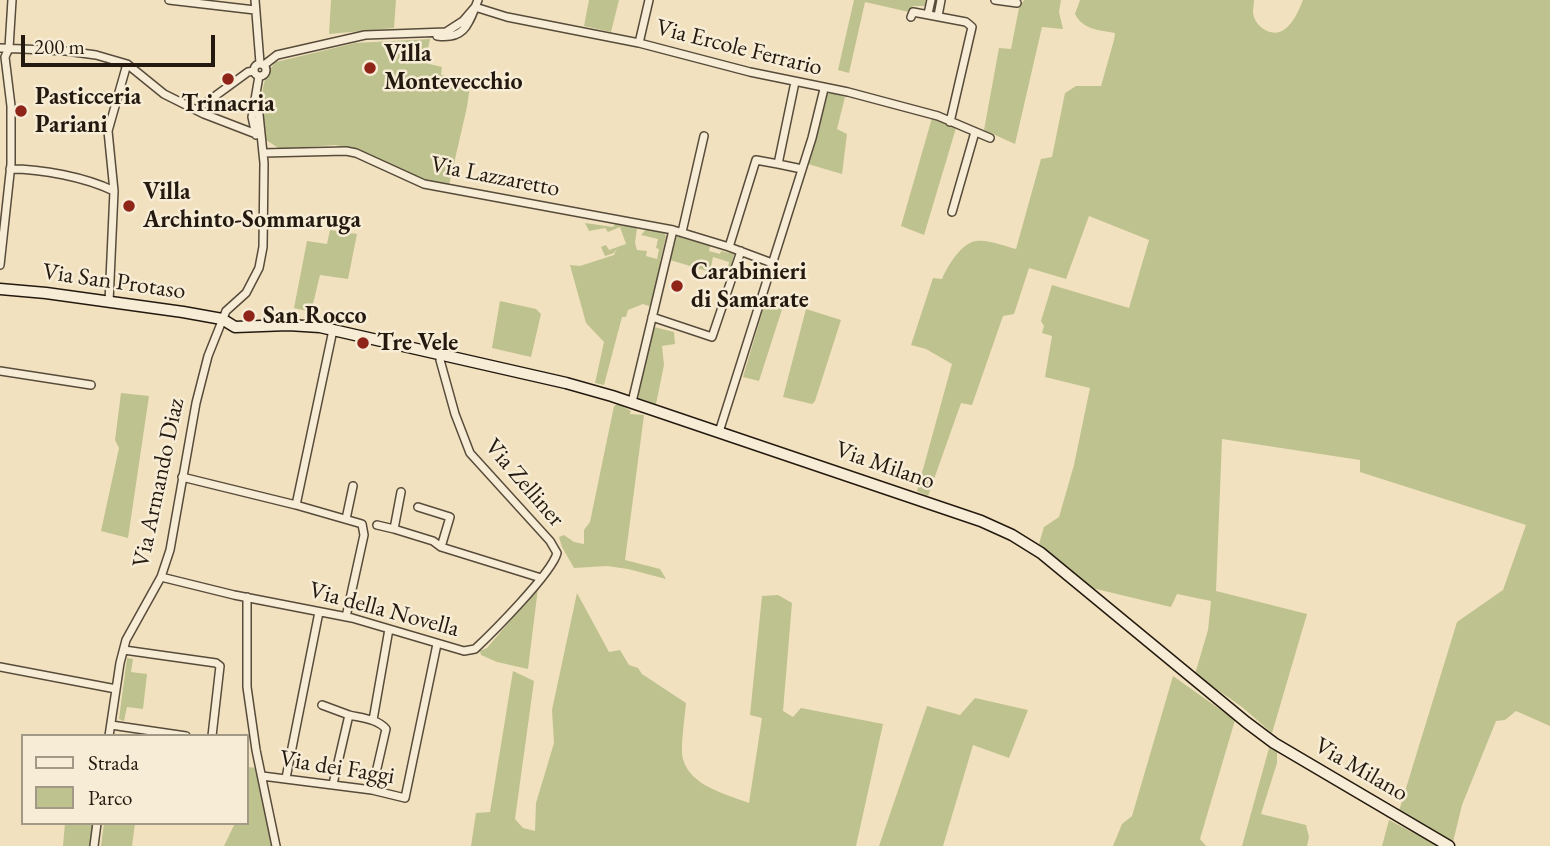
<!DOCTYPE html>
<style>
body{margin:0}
#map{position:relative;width:1550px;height:846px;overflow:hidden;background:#f2e1be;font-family:"EB Garamond",serif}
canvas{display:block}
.legend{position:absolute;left:21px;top:734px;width:228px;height:91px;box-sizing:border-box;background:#f7ecd5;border:2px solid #a29886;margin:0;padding:9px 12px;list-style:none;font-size:21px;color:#23190f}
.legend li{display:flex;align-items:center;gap:14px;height:35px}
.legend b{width:35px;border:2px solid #a29886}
.scale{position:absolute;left:21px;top:35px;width:194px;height:32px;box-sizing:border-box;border:4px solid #23190f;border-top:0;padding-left:9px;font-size:21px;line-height:24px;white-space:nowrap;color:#23190f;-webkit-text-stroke:5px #f7ecd5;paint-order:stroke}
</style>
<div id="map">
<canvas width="1550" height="846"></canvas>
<ul class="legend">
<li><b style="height:9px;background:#f7ecd5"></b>Strada</li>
<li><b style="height:19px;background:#bec28f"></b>Parco</li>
</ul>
<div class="scale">200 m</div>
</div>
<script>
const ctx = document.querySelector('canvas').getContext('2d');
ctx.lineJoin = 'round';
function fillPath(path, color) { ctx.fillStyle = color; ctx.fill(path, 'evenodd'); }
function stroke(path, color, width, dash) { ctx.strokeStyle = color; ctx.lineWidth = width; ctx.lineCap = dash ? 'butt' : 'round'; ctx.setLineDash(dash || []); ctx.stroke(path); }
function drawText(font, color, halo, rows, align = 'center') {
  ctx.font = font + ' "EB Garamond",serif'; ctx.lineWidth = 5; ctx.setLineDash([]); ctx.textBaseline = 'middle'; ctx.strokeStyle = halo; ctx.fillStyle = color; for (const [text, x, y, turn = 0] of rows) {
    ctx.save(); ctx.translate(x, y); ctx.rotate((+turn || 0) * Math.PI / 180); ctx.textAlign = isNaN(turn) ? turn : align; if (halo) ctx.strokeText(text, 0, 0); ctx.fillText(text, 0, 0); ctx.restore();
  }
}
const green = new Path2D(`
 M331,0H396L394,28L329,34Z
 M589,0H619L611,32L584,26Z
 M854,0H926L925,6H913L909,12L865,2L849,73L838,70Z
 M1024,0H1061L1059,12L1063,29L1042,27L1015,144L984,130L999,48L1011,49L1019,8Z
 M1080,0H1254C1254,6 1252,11 1254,17C1258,29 1274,38 1285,29C1294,22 1299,10 1303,0H1550V726L1516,711L1505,720L1496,721L1462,805L1453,842L1399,811L1457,622L1503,590L1526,525L1360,472V460L1222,439L1216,591L1307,614L1272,733L1242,707L1195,674L1208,630L1211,601L1177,594L1171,607L1092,588L1039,544L1044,527L1059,517L1074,465L1090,388L1045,377L1052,336L1042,333L1044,326L1041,321L1052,285L1129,308L1149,240L1089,216L1066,279L1029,268L1014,314L1003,316L972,405L961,403L928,496L917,491L952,364L926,349L911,345L933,278L942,279C947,267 961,243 976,241C987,239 1005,246 1016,249L1041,159L1052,157L1065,93L1076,86H1101L1114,40L1115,33C1100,30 1083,30 1075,14Z
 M430,39L425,63L442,67L441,75L471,79L467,107L449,185L419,179L358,149L335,145L280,149L266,140C262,115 256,81 276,62L355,43Z
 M832,93L845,97L837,129L847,134L842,174L808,164L828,94Z
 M932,118L956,128L924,235L901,226Z
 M585,223L613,227L615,224L637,228L635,243L637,250L647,251L646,256L657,259L659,249L656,248L658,239L641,235L646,229L663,232L666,236L660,262L663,263L652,307L643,304L628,310L626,317H622L604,385L595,383L604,342L586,323L570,265L580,266L614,255L617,248L614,253L605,256L601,247L606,245L609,250L626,244L620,227L608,232L605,228L589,231Z
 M330,230L357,234L348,279L320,275L311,312L294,308L307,241L327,244Z
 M677,236L710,246L709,251L720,254L721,251L734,254L730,274L718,271L719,269L727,271L729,262L713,257L710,272L670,260Z
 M767,296L785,300L759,381L743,377Z
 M500,301L536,309L541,314L531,357L492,348Z
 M806,309L841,320L815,401L812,404L783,397Z
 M654,327L674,332L675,344L662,346L664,365L656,404L639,398L638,393Z
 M121,393L149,396L128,538L101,531L119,448L115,440Z
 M618,404L631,411L630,414L644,415L625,560L660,569L666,579L628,569L607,566L574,568L562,547L559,537L564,535L574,542L584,544V530L590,522L614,406Z
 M538,588L528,669L497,662L481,655L480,651L487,648Z
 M577,593L609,652L620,650L629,665L638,668L642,674L686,703C685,716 680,749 683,759C690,786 726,794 749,803L762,718L750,715L762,596L778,595L792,603L783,711L793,717L801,708L883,724L856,846H471L476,813L490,812L513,671L534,681L515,819L523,828L535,831L536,803L554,743L552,710Z
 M127,658L133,659L131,672L147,674L143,709L127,707L124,721L119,719Z
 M1173,676L1235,720L1200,839L1206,846H1113L1122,824L1132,816Z
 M975,698L1028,710L1009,758L973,745L943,846H879L927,706L960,715Z
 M1269,748L1277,752V763L1261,814L1306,825L1309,837L1307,846H1242Z
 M247,767L258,768L273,846H224L235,823H247Z
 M1389,820L1439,846H1382Z
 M65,823H94L90,846H63Z
 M104,823H135L132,846H101Z`);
const street = new Path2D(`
 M169,0L255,10
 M255,0L260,63
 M995,0L1017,3
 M475,7L507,17L639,43L750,72L848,92L938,116L990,138
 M928,14L931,0
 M938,16L941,0
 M911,17L913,12L966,22L972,27L950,122
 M437,36C466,40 469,22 478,0
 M639,43L649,0
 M0,48L66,51L96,55L127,64L164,94L204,114L256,134
 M254 70a6 6 0 1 1 12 0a6 6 0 1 1-12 0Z
 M264,65L277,55L365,35L446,32L463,21L475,7
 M196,110L248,72L254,71
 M256,135L252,117L259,76
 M263,153L346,151L356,153L424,184L673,230L729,247L772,263
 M778,164L802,169
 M10,169C42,169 85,177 114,191
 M952,212L975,132
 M682,232L704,136
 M729,247L756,160L778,164L795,82
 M0,265L11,164V106L5,57L9,48L12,0
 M109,302L114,191L108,131L127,64
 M652,317L712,337L741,251
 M0,371L91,385
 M632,402L673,230
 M719,432L812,138L824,89
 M182,477L296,505L362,524L364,535L346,617
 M296,505L333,330
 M418,507L450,517L441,547
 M346,519L353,486
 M377,525L394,529L401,492
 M394,529L433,541L441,547L541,578
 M161,577L234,595L352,618L464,651L475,649C492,633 552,573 557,553L550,541L470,453L455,414L440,360L441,354
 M247,597V687L256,750L276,846
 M124,650L216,663L220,666L212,736
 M0,667L116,689
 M322,705L349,715
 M373,720L389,629
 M111,725L186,736
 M109,736L120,663L126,640L161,577L170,550L196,403L208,356L226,311L246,293L259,268L263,247L264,163L257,95
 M262,776L372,790L405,798L437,644
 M286,778L319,612
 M333,784L349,715C362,718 378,719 386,729L372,790
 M94,846L97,823`);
const secondary = new Path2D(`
 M0,289L46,293L183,312L222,319L235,327L288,325L320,327L566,383L612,396L981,521L1012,535L1041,553L1246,722L1274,743L1449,846`);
const markers = [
 [370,68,7,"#8f2418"],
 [228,79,7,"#8f2418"],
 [21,111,7,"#8f2418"],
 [129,206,7,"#8f2418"],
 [677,286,7,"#8f2418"],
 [249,316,7,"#8f2418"],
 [363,343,7,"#8f2418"]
];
const streetNames = [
 ["Via Ercole Ferrario",739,48,14],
 ["Via Lazzaretto",495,177,11],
 ["Via San Protaso",114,282,8],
 ["Via Milano",885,466,19],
 ["Via Armando Diaz",159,483,-78],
 ["Via Zelliner",524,483,49],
 ["Via della Novella",384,610,15],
 ["Via dei Faggi",337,768,9],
 ["Via Milano",1361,770,30]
];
const poiNames = [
 ["Villa",384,54],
 ["Montevecchio",384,82],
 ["Pasticceria",35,97],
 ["Pariani",35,125],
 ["Trinacria",228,104,"center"],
 ["Villa",143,192],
 ["Archinto-Sommaruga",143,220],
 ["Carabinieri",691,272],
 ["di Samarate",691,300],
 ["San Rocco",263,316],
 ["Tre Vele",377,343]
];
fillPath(green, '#bec28f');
stroke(street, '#574b3b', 10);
stroke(secondary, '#23190f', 13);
stroke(street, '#f7ecd5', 7);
stroke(secondary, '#f7ecd5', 10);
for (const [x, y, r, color] of markers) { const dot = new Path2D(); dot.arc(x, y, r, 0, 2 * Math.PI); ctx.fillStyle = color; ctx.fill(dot); stroke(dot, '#f7ecd5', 2.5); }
drawText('24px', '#23190f', '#f7ecd5', streetNames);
drawText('bold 24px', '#23190f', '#f7ecd5', poiNames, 'left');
</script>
